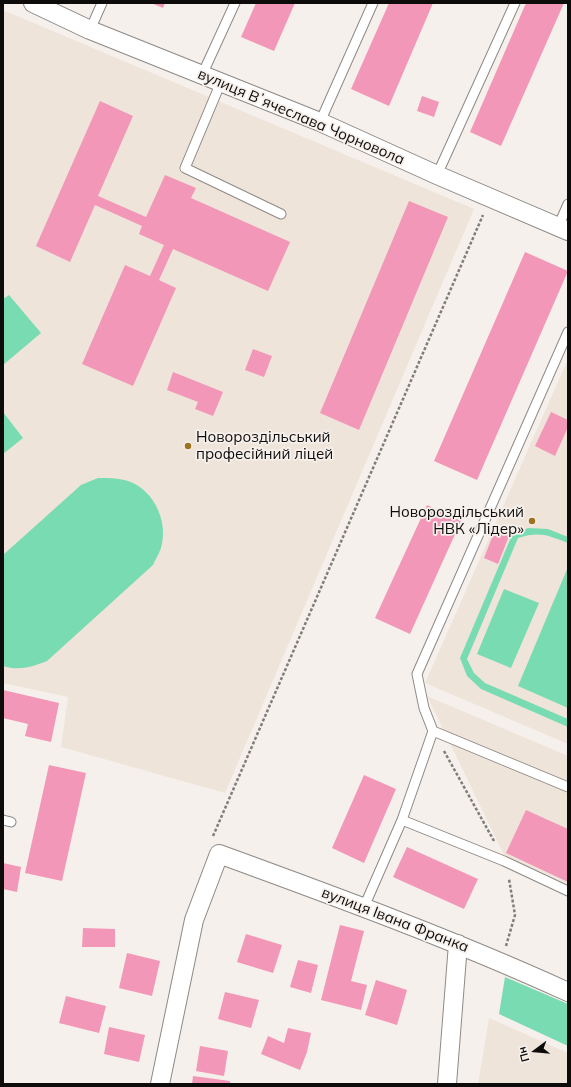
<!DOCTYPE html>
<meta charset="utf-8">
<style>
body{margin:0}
#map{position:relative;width:571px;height:1087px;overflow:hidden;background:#f6f0ec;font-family:Mulish,sans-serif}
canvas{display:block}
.frame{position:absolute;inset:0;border:4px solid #0e0c0b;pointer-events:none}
.north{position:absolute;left:515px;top:1031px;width:40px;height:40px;-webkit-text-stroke:3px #f6f0ec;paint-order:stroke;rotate:254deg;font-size:11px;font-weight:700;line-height:16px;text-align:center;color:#0e0c0b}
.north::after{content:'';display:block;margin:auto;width:14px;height:18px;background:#0e0c0b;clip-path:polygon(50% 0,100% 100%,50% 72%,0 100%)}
</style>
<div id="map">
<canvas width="571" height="1087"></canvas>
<div class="frame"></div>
<div class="north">Пн</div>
</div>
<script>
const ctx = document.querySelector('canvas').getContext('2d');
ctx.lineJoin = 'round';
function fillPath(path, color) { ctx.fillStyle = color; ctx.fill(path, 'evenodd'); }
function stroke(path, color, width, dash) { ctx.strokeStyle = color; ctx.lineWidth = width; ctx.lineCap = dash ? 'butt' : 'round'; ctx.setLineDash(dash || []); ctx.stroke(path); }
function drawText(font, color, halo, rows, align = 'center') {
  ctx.font = font + ' Mulish,sans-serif'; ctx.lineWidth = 3.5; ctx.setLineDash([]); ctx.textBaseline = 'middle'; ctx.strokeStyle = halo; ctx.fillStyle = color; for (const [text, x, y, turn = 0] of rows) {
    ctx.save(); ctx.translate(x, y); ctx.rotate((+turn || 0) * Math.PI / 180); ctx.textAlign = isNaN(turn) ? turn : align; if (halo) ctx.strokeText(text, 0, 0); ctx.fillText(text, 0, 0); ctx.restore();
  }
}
const built = new Path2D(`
 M3,10L474,209L225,793L61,747L68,697L3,683Z
 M568,359V744L425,683Z
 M427,696L568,756V884L504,855Z
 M489,1018L568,1053V1084H478Z`);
const green = new Path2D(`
 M9,295L41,333L3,365V299Z
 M3,412L23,438L3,454Z
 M98,478C111,478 124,478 135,484C157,496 168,525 161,548C159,554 155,560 153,565L47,661C32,667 19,671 3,666V555L81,485Z
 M528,528L548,529L568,537V543C548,535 539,531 518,538L467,659L474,673L485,683L568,719V727L481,689L467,676L460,658L512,535Z
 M568,567V708L518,686Z
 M504,589L539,603L511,668L477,654Z
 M505,977L568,1004V1046L499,1014Z`);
const building = new Path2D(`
 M151,3H165L163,8Z
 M256,3H295L274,51L241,37Z
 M389,3H433L389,106L351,89Z
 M526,3H564L501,146L470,132Z
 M422,96L439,102L434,117L417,111Z
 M100,101L133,116L98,196L146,217L165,175L196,188L191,198L290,242L268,291L173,249L159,280L176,288L133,386L82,364L125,265L150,276L164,245L139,234L142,226L95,205L70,262L36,246Z
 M409,201L448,217L359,430L320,413Z
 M525,252L568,271L477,480L434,461Z
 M253,349L272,356L264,377L245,370Z
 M173,372L223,392L213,416L195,409L198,402L167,390Z
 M551,412L568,420V427L555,456L535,446Z
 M427,505L461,521L410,634L375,618Z
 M495,530L509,536L498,564L484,558Z
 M3,690L59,703L51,742L25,736L28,724L3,718Z
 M49,765L86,773L62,881L25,873Z
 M364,775L396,789L364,863L332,848Z
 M526,810L568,829V882L506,853Z
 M407,847L478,879L464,909L393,877Z
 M3,863L21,867L17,892L3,889Z
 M340,925L364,931L351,981L367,985L361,1010L321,1000Z
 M83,928L115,929V947H82Z
 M246,934L282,945L273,973L237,962Z
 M127,953L160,961L152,996L119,988Z
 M298,960L318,965L311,993L290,987Z
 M376,980L407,990L397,1025L365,1015Z
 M225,992L259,1000L251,1028L218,1019Z
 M66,996L106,1006L99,1033L59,1023Z
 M109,1027L145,1035L139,1062L104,1054Z
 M288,1028L311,1033L307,1052L300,1070L261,1054L268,1036L284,1043Z
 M200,1046L228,1051L224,1076L196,1071Z
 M193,1076L230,1081V1084H192Z`);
const path = new Path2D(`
 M444,751L494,841
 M213,836L483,215
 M506,946L515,915L509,879`);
const lane = new Path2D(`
 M90,30L102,3
 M202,75L235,3
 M221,82L185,168L281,214
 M320,122L373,3
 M437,175L515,3
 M558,227L568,204
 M433,731L424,708L417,674L568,332
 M3,820L11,822
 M402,820L504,861L568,891
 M364,907L402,820L433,731L568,787`);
const street = new Path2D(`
 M33,3L90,30L320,122L437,175L568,231
 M160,1084L194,920L219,854C337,897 454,940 568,992
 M447,1084L458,944`);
const markers = [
 [188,446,4,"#9d7321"],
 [532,521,4,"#9d7321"]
];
const streetNames = [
 ["вулиця Вʼячеслава Чорновола",301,117,23],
 ["вулиця Івана Франка",395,920,21]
];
const poiNames = [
 ["Новороздільський",196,437],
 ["професійний ліцей",196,454],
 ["Новороздільський",524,512,"right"],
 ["НВК «Лідер»",524,529,"right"]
];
fillPath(built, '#efe4da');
fillPath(green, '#78dbb2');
fillPath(building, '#f297b7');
stroke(lane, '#8e8985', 11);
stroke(street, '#8e8985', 20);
stroke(path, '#817d7a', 2.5, [3, 2]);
stroke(lane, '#fff', 9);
stroke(street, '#fff', 18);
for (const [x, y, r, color] of markers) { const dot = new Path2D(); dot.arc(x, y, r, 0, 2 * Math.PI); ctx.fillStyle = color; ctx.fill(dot); stroke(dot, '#f6f0ec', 1.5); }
drawText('15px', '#0e0c0b', '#f6f0ec', streetNames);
drawText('15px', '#0e0c0b', '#f6f0ec', poiNames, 'left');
</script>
